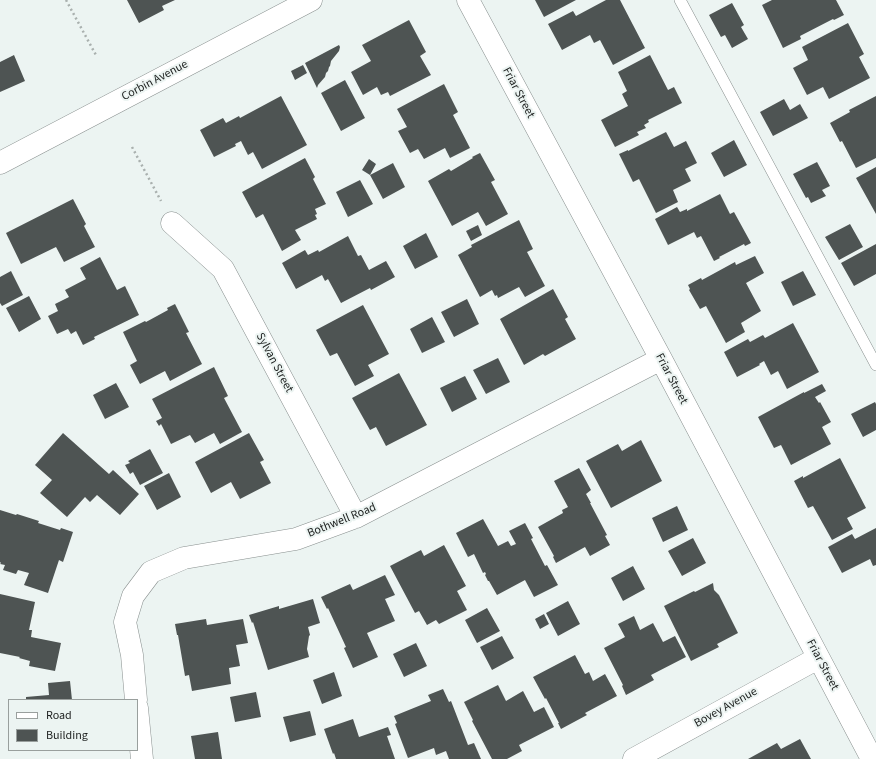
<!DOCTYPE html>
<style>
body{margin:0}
#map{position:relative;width:876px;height:759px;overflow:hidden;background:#ecf4f2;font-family:"Source Sans 3",sans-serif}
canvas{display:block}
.legend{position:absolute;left:8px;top:699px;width:130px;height:52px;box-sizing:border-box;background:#ecf4f2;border:1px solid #999f9d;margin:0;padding:5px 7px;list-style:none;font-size:12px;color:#1c1f1e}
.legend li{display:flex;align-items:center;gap:8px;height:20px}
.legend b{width:20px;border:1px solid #999f9d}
</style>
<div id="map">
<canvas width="876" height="759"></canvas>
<ul class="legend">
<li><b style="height:5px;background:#fff"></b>Road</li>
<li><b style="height:11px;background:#4e5453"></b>Building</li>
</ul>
</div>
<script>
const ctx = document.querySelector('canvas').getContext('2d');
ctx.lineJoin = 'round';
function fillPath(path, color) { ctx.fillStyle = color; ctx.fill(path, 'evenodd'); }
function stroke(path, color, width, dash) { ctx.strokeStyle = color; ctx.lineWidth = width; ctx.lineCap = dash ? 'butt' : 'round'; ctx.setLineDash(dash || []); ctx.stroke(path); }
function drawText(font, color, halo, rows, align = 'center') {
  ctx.font = font + ' "Source Sans 3",sans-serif'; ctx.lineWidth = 4; ctx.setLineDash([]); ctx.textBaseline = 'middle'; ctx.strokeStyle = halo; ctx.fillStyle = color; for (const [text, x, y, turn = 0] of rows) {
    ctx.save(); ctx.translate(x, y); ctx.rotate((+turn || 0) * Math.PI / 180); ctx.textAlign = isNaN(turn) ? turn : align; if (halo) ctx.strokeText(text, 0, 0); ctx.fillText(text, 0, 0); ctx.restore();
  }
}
const building = new Path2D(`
 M127,0H175L162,6L164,10L139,23Z
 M535,0H576L544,17Z
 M606,0H620L645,48L613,65L600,40L594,43L590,35L562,50L548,24L573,11L576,16Z
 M772,0H836L844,15L834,20L833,19L800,36L801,39L783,48L762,5Z
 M732,3L744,25L741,27L748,39L732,48L725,35L721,37L709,15Z
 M409,20L426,52L420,56L431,75L390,96L388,92L381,95L377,87L363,95L351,72L371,61L362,45Z
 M848,23L864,54L859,57L870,78L829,99L823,87L807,95L793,68L808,60L802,47Z
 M339,45L340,47L339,51L331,61L330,66L329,67L328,71L326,73L325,77L318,85L317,88L305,63Z
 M14,55L25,81L0,92V62Z
 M650,55L668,90L674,87L682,103L648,120L649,122L644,125L646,128L637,132L639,135L615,147L601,120L628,106L622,94L627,91L618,72Z
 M303,65L307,73L295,80L291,71Z
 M345,80L365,118L341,131L321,93Z
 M444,84L458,112L453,115L470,148L450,158L445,148L424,159L418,149L410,153L398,131L407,127L397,109Z
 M281,96L307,145L262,169L253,152L248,155L241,141L235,144L236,146L214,157L200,130L223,118L226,123L239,116L240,118Z
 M876,96V158L856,168L842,141L840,142L830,123L850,112L849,110Z
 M784,99L790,110L800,104L808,118L773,136L760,112Z
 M666,132L674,147L686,141L697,163L685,169L691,181L673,190L678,202L656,213L639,179L633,182L619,154L628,150V151Z
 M734,140L747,165L724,177L711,153Z
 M480,153L495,180L491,182L508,214L486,226L478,212L452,226L428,181L449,169L451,171L473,158L472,157Z
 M305,158L315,177L313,179L326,204L315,209L317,214L315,215L317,219L295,230L301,240L282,251L263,214L256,218L242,192Z
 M369,159L376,164L370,175L362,170Z
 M817,162L830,186L822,190L826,196L811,203L808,197L806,198L793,174Z
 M393,163L405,187L383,199L370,175Z
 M876,167V214L856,178Z
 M360,180L373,204L348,217L336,192Z
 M720,194L730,214L734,212L751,243L745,246L744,244L719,257L720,258L714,261L701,236L697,238L694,232L668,245L655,219L677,207L680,212L687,209V211Z
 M73,199L86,224L84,226L95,247L64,262L56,247L21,264L6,233Z
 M519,220L533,249L527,252L545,286L525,297L519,287L498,298L497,295L495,296L492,290L480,297L458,255L472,247L471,245Z
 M850,224L863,247L839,260L825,237Z
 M478,225L482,235L471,241L466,231Z
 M426,233L438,257L415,269L403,246Z
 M348,236L358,256L361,255L369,270L386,261L395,277L371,290L370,288L341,303L328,279L325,281L322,275L296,289L282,263L305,250L308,255L318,250L319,252Z
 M876,244V274L854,286L841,263Z
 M755,256L764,273L746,283L761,311L741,323L745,332L726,343L706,306L700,309L689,290L690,289L688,285L701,278L702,280L735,262L736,265Z
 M100,257L117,290L125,286L139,315L94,337L95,339L83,345L76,331L71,334L68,329L57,334L48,316L58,311L55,304L69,297L65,290L86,279L80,268Z
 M11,271L23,295L2,306L0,303V277Z
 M803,271L816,295L793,306L781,282Z
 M553,289L568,317L565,319L576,339L545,356L543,354L524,365L500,319Z
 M29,296L41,319L19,332L6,308Z
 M467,299L479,324L454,337L441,312Z
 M175,304L189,332L186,333L202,364L170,381L165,371L140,384L130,365L137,361L123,332L145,321L146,322L168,310L167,308Z
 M363,305L389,354L368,365L374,376L355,386L337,353L330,356L316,330Z
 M432,317L445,342L422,353L410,329Z
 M793,323L819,372L787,389L778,371L771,375L764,361L759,364L760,365L737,377L724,352L748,339L750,342L763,335L765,338Z
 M498,358L510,382L486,394L473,370Z
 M214,367L228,396L224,398L242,432L220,444L214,433L195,443L190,435L171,444L161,424L159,426L156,421L162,418L152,399Z
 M399,373L427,425L386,446L376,427L370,430L352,398Z
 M465,376L477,399L452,412L440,388Z
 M116,383L129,407L105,419L93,395Z
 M822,384L826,391L815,397L819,403L820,402L831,422L822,427L831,444L791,465L781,445L774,448L758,417L804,392V393Z
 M875,402L876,404V430L863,437L851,414Z
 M63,433L109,474L113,470L139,494L120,515L97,495L90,502L85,497L67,517L40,493L52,480L35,465Z
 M249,433L264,460L260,462L271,483L240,499L231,482L211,493L195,462Z
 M641,440L662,481L611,508L586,461L618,444L622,451Z
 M150,449L163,473L140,485L133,472L130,474L125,465L130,463L128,461Z
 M840,458L866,508L847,518L853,529L832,540L813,506L808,508L794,481L803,476V478Z
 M579,468L591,490L586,494L591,503H590L607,535L605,536L610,545L590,556L585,547L556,563L553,557L554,556L538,527L563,513L562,510L568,507L554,481Z
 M169,473L181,497L157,510L144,486Z
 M677,506L688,530L663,542L652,518Z
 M0,510L16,515L17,514L39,521L38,523L60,530L61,528L73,532L63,562L59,560L48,593L24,585L29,573L18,570L16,574L3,570L5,565L0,564L1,563L0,562Z
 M483,519L498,546L508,541L511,546L516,544L509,531L525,523L533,538L531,539L545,566L547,565L558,585L534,597L525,580L497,595L489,581H488L485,575L486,574L485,572L483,573L474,554L468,557L456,533Z
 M876,528V565L873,566L870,559L842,573L828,547L852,534L855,539Z
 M693,538L706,563L682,576L668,551Z
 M444,545L466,586L457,591L467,610L439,624L436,620L427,625L419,611L415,613L390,566L421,550L424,556Z
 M633,566L645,589L623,601L611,578Z
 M385,575L395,595L385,599L395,621L367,633L378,657L353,668L344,648L346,647L328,608L327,609L321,597L350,584L353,590Z
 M713,583L714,590L719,595L738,633L717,644L719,647L691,661L664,606L694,591L695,592Z
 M0,594L35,602L29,630H32L31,637L61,643L55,671L29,666L30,661L19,658L20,657L0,653Z
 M313,599L320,623L308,627L310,635L309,636L307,649L309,657L268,670L253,622L252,623L249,615L279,606V609Z
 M568,601L580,624L558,636L546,613Z
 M487,608L500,631L477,643L465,620Z
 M544,614L549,624L540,629L535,619Z
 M634,616L640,630L653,623L663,642L675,636L686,657L651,675L654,680L626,695L622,686L623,685L604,648L625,637L618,624Z
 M206,619L207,625L243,619L248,643L236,645L240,666L229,668L231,684L192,691L189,675L185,676L178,635H177L175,624Z
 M502,636L514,658L492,670L480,647Z
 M416,643L427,666L404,677L393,654Z
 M575,655L585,674L589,672L593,681L605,674L617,696L585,713L587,715L561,729L558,723H559L546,698L545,699L533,677Z
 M334,672L342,696L322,704L313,680Z
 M70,681L72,700H22V699H26V697L49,695L48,683Z
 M498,685L506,701L523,691L534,712L544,707L554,727L519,745L522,751L507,759H492L472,721L473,720L464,702Z
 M443,689L449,702L451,701L468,745L474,743L481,759H449L446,751L436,755L434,748L408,758L395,724L397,723L394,716L431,701L428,695Z
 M256,692L261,717L235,722L230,697Z
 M310,711L316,735L290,742L283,717Z
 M353,719L359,737L388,727L391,735L387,736L395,759H336L334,753L333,754L324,729Z
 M218,732L222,759H195L191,736Z
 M800,739L811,759H748L777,743L781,749Z`);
const path = new Path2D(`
 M66,0L97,57
 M132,147L161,201`);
const service = new Path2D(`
 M680,0L876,365`);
const minor = new Path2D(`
 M468,0L661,359L872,759
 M172,223L223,269L356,517
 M136,700L132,655L125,622L133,596L151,572L184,558L296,539L356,517L661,359
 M137,708L142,759
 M634,759L818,658`);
const secondary = new Path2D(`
 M0,163L311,0`);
const streetNames = [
 ["Corbin Avenue",155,81,-28],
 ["Friar Street",518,93,62],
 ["Sylvan Street",274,363,62],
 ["Friar Street",671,379,62],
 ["Bothwell Road",342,521,-22],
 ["Friar Street",822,665,62],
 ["Bovey Avenue",726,708,-29]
];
fillPath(building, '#4e5453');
stroke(service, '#888f8e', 12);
stroke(minor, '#888f8e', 23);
stroke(secondary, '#888f8e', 23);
stroke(path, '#a9b0ae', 2.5, [2, 3]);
stroke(service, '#fff', 11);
stroke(minor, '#fff', 22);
stroke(secondary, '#fff', 22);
drawText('12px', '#1c1f1e', '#ecf4f2', streetNames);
</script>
